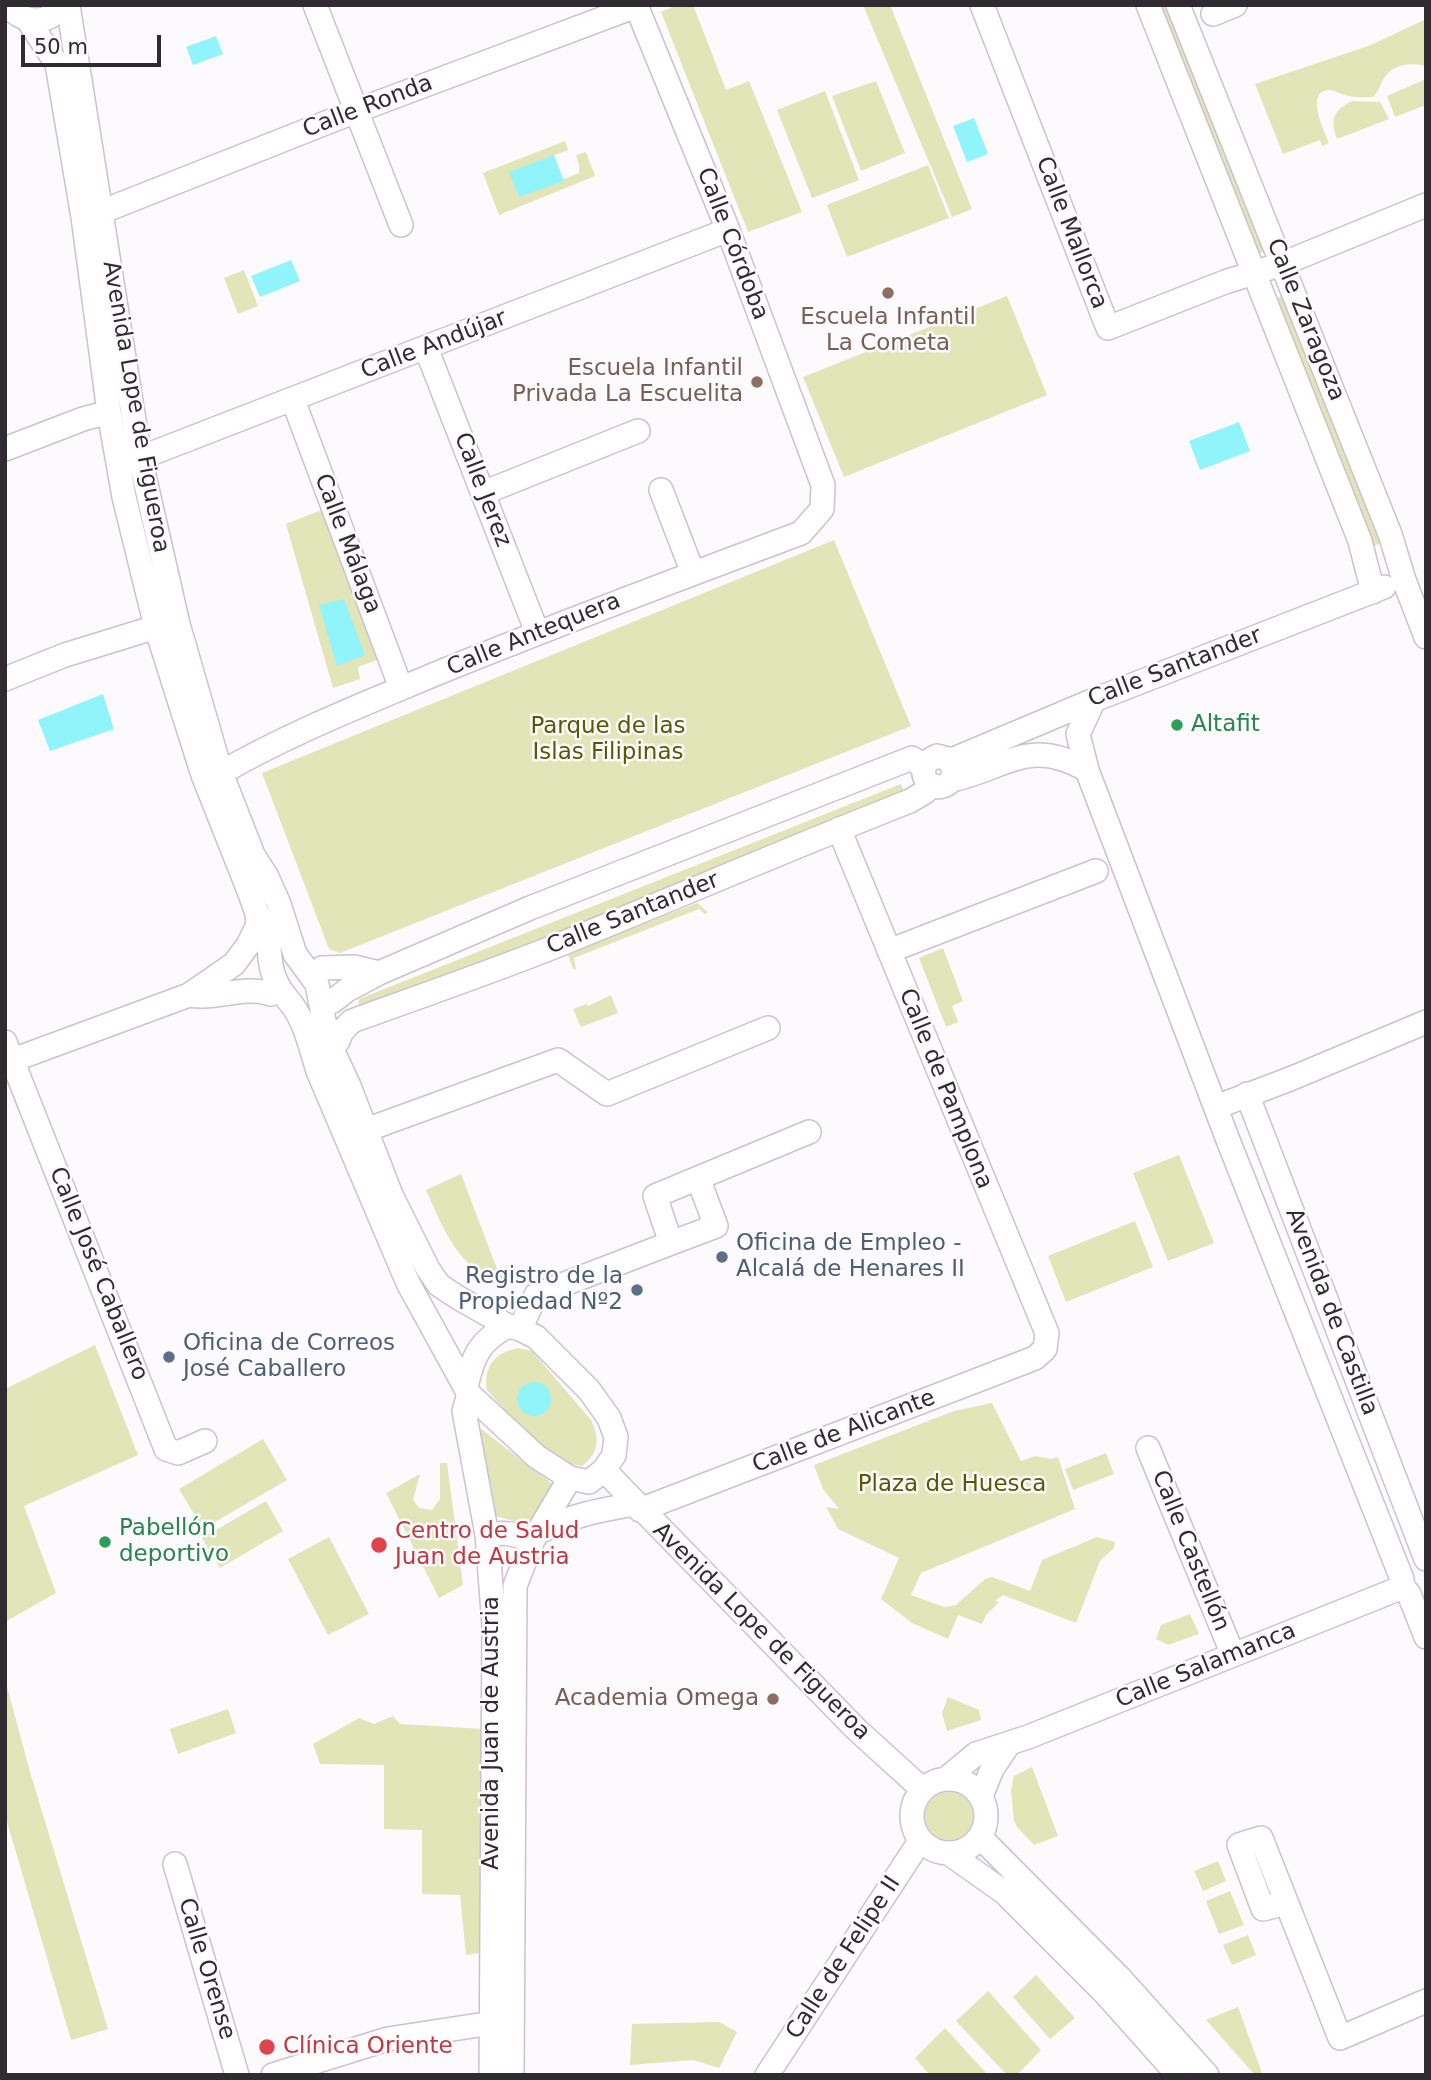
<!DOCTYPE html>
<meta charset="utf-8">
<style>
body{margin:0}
#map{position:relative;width:1431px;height:2080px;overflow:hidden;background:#fcfafd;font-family:"DejaVu Sans",sans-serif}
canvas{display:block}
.frame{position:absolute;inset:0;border:7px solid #2f2b31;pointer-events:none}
.scale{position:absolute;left:21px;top:35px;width:140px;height:32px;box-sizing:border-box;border:4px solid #2f2b31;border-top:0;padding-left:9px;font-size:21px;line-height:24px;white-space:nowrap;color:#2f2b31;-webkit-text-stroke:5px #fcfafd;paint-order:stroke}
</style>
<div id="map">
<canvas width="1431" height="2080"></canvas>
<div class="frame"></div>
<div class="scale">50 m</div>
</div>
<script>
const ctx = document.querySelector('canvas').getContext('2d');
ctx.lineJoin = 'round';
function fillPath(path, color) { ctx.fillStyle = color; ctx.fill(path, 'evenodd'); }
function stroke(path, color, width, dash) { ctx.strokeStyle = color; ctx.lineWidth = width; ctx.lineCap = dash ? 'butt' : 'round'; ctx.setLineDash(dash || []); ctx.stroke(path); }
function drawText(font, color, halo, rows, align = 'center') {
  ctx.font = font + ' "DejaVu Sans",sans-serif'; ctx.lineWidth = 5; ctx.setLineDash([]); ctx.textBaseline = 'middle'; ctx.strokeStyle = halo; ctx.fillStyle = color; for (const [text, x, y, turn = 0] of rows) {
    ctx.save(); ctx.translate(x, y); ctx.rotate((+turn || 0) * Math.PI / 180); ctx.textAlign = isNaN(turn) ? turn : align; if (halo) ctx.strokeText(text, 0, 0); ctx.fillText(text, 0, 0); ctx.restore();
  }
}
const green = new Path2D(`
 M677,5H693L726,90L749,81L802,212L748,232L661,12Z
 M863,5H890L972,209L952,217Z
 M1157,5H1169L1265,250L1260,254H1258Z
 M1426,19V66C1411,62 1393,64 1384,78C1380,84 1380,90 1373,97C1364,97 1354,98 1345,95C1340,94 1335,90 1329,90C1304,91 1325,132 1329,143L1322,146L1320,140L1283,154L1255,84L1371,45Z
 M1426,79V105L1395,117L1387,96Z
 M876,81L905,153L861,171L832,96Z
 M825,91L859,180L812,198L777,110Z
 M1352,101L1380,102L1389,119L1337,139C1330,119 1333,111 1352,101Z
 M565,141L568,150L510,172L519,197L579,173V165L576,155L586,152L595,176L499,215L483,173Z
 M928,165L949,218L847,257L827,205Z
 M244,270L258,306L238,314L224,278Z
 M1284,295L1383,542L1372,547L1273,300Z
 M1007,296L1047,395L844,477L803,377Z
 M324,509L382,658L358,667L360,679L333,688L286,524Z
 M834,540L911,726L340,953L329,949L262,773Z
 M901,784L906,797L358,1012L359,999Z
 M697,903L708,912L705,914L699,909L574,958L576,969H573L568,955L569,953Z
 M943,948L963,1001L952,1006L958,1022L946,1027L919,958Z
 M611,995L618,1013L581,1027L573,1009L586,1004L588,1006Z
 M1179,1155L1214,1243L1168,1261L1133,1173Z
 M461,1174L499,1274L509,1271L512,1278L508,1282C461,1277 443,1228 426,1190Z
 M1135,1221L1153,1267L1066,1302L1048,1256Z
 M95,1345L138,1455L24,1506L56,1593L5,1622V1389Z
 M518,1348L532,1351L591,1420C600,1438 599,1454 582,1466C541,1462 513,1418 487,1390C483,1366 495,1353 518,1348Z
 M992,1403L1021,1461L1035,1456L1051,1459L1058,1457L1075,1509L921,1573L911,1595L944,1607L956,1605L985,1579L992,1577L1030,1591L1042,1560L1097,1537L1115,1542L1114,1548L1100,1561L1076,1623L1003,1595L995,1601L999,1602L986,1615L982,1624L958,1615L948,1639L912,1623L881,1599L899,1558L838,1529L826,1507L839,1509L823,1489L814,1465L954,1411Z
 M476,1425L555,1486L531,1526L492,1515Z
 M263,1439L287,1480L203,1529L179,1489Z
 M1106,1453L1114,1474L1073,1490L1065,1469Z
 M440,1463H447L463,1585L439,1598L386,1493L420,1474L413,1500L419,1508L432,1510L440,1499Z
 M266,1501L283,1531L220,1568L202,1538Z
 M329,1537L369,1614L328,1635L288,1559Z
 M1190,1614L1199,1634L1168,1645L1156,1639L1161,1625Z
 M5,1679L30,1772L108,2029L71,2040L5,1815Z
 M948,1697L979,1710L981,1720L947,1731L942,1713Z
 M228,1709L236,1733L178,1754L170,1729Z
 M393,1716L400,1724L484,1729L485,1952L466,1955L460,1895L422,1894V1830L384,1829V1765L320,1764L313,1744L359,1718L374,1724Z
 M1032,1767L1058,1836L1034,1845L1017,1827L1014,1821L1011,1791L1014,1776Z
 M925 1816a24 24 0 1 1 48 0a24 24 0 1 1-48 0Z
 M1218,1861L1226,1881L1203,1891L1194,1871Z
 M1230,1891L1244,1925L1219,1934L1206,1901Z
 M1248,1935L1256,1955L1232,1965L1223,1945Z
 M1036,1975L1075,2018L1050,2039L1013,1997Z
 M988,1991L1041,2050L1017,2075H1007L956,2021Z
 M1238,2007L1260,2067L1262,2075H1255L1206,2020Z
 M719,2022L737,2032L719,2068L693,2060L630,2065L632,2024Z
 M945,2028L988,2075H930L915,2058Z`);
const water = new Path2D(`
 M216,36L223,54L193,65L186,47Z
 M974,118L988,154L967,162L953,126Z
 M554,155L564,181L519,197L509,172Z
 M291,260L300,281L260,297L251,276Z
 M1239,422L1250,451L1200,470L1189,441Z
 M344,599L365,655L337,666L319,605Z
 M103,694L114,729L50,751L38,720Z
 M517 1399a17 17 0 1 1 34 0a17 17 0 1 1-34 0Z`);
const street = new Path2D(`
 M8,5C22,24 49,26 62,5
 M68,5L140,458L178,624L221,773L253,855L267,877L279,904L295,954L317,984L324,1021L331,1047L349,1086L391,1195L428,1269L439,1285L457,1297L508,1326L520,1329L536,1337L589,1390L609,1418L616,1437L614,1455L604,1470L589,1482L570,1478L537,1457L469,1394L408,1283L318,1071C311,1049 306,1025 293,1006C286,997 279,990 275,979C264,953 276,939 257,913
 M315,5L401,225
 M982,5L1108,328L1225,282L1282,264L1426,205
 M1148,5L1360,541L1373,592
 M1178,5L1390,534L1404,580L1426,637
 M1213,14L1235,5
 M28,20L57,64L83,217L109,412L124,497L156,627L203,775L249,891L257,913L258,926
 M101,212L356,111L636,6
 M426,348L537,632
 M293,400L401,688
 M5,449L83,419L109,412
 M140,458L728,230
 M661,490L693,573
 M483,493L638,431
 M5,679L65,655L156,627
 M1094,700L1078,734L1087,770L1228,1140L1402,1579L1403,1587L1409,1594L1426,1637
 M948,759H954L1094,700L1384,587
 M221,773C288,734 362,705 433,675C555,625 678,579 801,533L822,509L823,485L728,230L636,5
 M952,780L954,769L948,759L937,756L926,762C917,781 937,796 952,780C1008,767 1029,737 1087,770
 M889,951L1096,871
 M322,968L354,967L379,973
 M189,995C216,1000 243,985 271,994
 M324,1004L333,1001L347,990L379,973L530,908L912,758L923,767
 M338,1041L342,1031L352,1021C416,998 482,975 546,950C668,901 788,849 910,801L925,792L929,784
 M5,1042L166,1449L178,1453L205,1441
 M5,1063L189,995L234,964L248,945L258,925
 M1247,1094L1426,1559
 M1216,1107L1290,1079L1426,1022
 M366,1130L558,1060L607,1094L768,1028
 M671,1243L716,1226L698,1178
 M520,1329L536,1295L671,1243L655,1196L809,1132
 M466,1387C473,1356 479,1341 508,1326
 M469,1394L464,1411L487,1535L494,1625L491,2075
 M1148,1448L1233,1655
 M604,1470L856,1729L922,1789
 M640,1510L1035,1358L1045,1349L1047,1333L839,829
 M537,1533C568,1516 600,1510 635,1504
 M487,1535C505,1532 516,1533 532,1542
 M947,1778L976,1754L1028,1737L1403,1587
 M912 1816a37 37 0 1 1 74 0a37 37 0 1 1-74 0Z
 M981,1796L992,1769L1008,1745
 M980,1837L1119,1977L1207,2075
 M950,1854L1005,1893L1105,1993L1178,2075
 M175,1864L237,2075
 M1286,1903L1263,1909L1239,1845L1261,1838L1340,2038L1426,2001
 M273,2075L388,2039L492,2023L500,2012
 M512,2075L515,1586L532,1542L570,1478
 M767,2075L920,1841`);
const markers = [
 [888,293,7,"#8d6e63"],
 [757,382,7,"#8d6e63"],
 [1177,725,7,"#2e9e5b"],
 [722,1257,7,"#5c6f8a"],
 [637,1290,7,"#5c6f8a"],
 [169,1357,7,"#5c6f8a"],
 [105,1542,7,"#2e9e5b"],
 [379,1545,9,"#e0444e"],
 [773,1699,7,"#8d6e63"],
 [267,2047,9,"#e0444e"]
];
const streetNames = [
 ["Calle Ronda",368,107,-21],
 ["Calle Mallorca",1071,233,69],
 ["Calle Córdoba",732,244,69],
 ["Calle Zaragoza",1305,320,68],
 ["Calle Andújar",434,345,-21],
 ["Avenida Lope de Figueroa",135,407,80],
 ["Calle Jerez",482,490,69],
 ["Calle Málaga",347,544,69],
 ["Calle Antequera",534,635,-22],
 ["Calle Santander",1175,668,-21],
 ["Calle Santander",633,914,-22],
 ["Calle de Pamplona",945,1089,68],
 ["Calle José Caballero",98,1274,68],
 ["Avenida de Castilla",1331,1312,69],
 ["Calle de Alicante",844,1432,-21],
 ["Calle Castellón",1190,1551,68],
 ["Avenida Lope de Figueroa",761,1632,45],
 ["Calle Salamanca",1206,1666,-22],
 ["Avenida Juan de Austria",492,1733,-90],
 ["Calle de Felipe II",844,1958,-57],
 ["Calle Orense",206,1969,73]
];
const educationNames = [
 ["Escuela Infantil",888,318,"center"],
 ["La Cometa",888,344,"center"],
 ["Escuela Infantil",743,369],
 ["Privada La Escuelita",743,395],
 ["Academia Omega",759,1699]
];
const leisureNames = [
 ["Altafit",1191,725],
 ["Pabellón",119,1529],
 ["deportivo",119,1555]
];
const parkNames = [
 ["Parque de las",608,727],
 ["Islas Filipinas",608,753],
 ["Plaza de Huesca",952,1485]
];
const serviceNames = [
 ["Oficina de Empleo -",736,1244],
 ["Alcalá de Henares II",736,1270],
 ["Registro de la",623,1277,"right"],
 ["Propiedad Nº2",623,1303,"right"],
 ["Oficina de Correos",183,1344],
 ["José Caballero",183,1370]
];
const healthNames = [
 ["Centro de Salud",395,1532],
 ["Juan de Austria",395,1558],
 ["Clínica Oriente",283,2047]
];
fillPath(green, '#e2e5b7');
fillPath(water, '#91f4fa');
stroke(street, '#ccc1d0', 26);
stroke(street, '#fff', 23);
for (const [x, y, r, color] of markers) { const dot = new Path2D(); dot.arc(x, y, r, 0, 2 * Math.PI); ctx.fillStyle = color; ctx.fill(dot); stroke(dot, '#fcfafd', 2.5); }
drawText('23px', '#2f2b31', '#fcfafd', streetNames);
drawText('23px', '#785e54', '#fcfafd', educationNames, 'right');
drawText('23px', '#27864d', '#fcfafd', leisureNames, 'left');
drawText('23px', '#585a01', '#fcfafd', parkNames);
drawText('23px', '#4e5e75', '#fcfafd', serviceNames, 'left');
drawText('23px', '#be3a42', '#fcfafd', healthNames, 'left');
</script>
